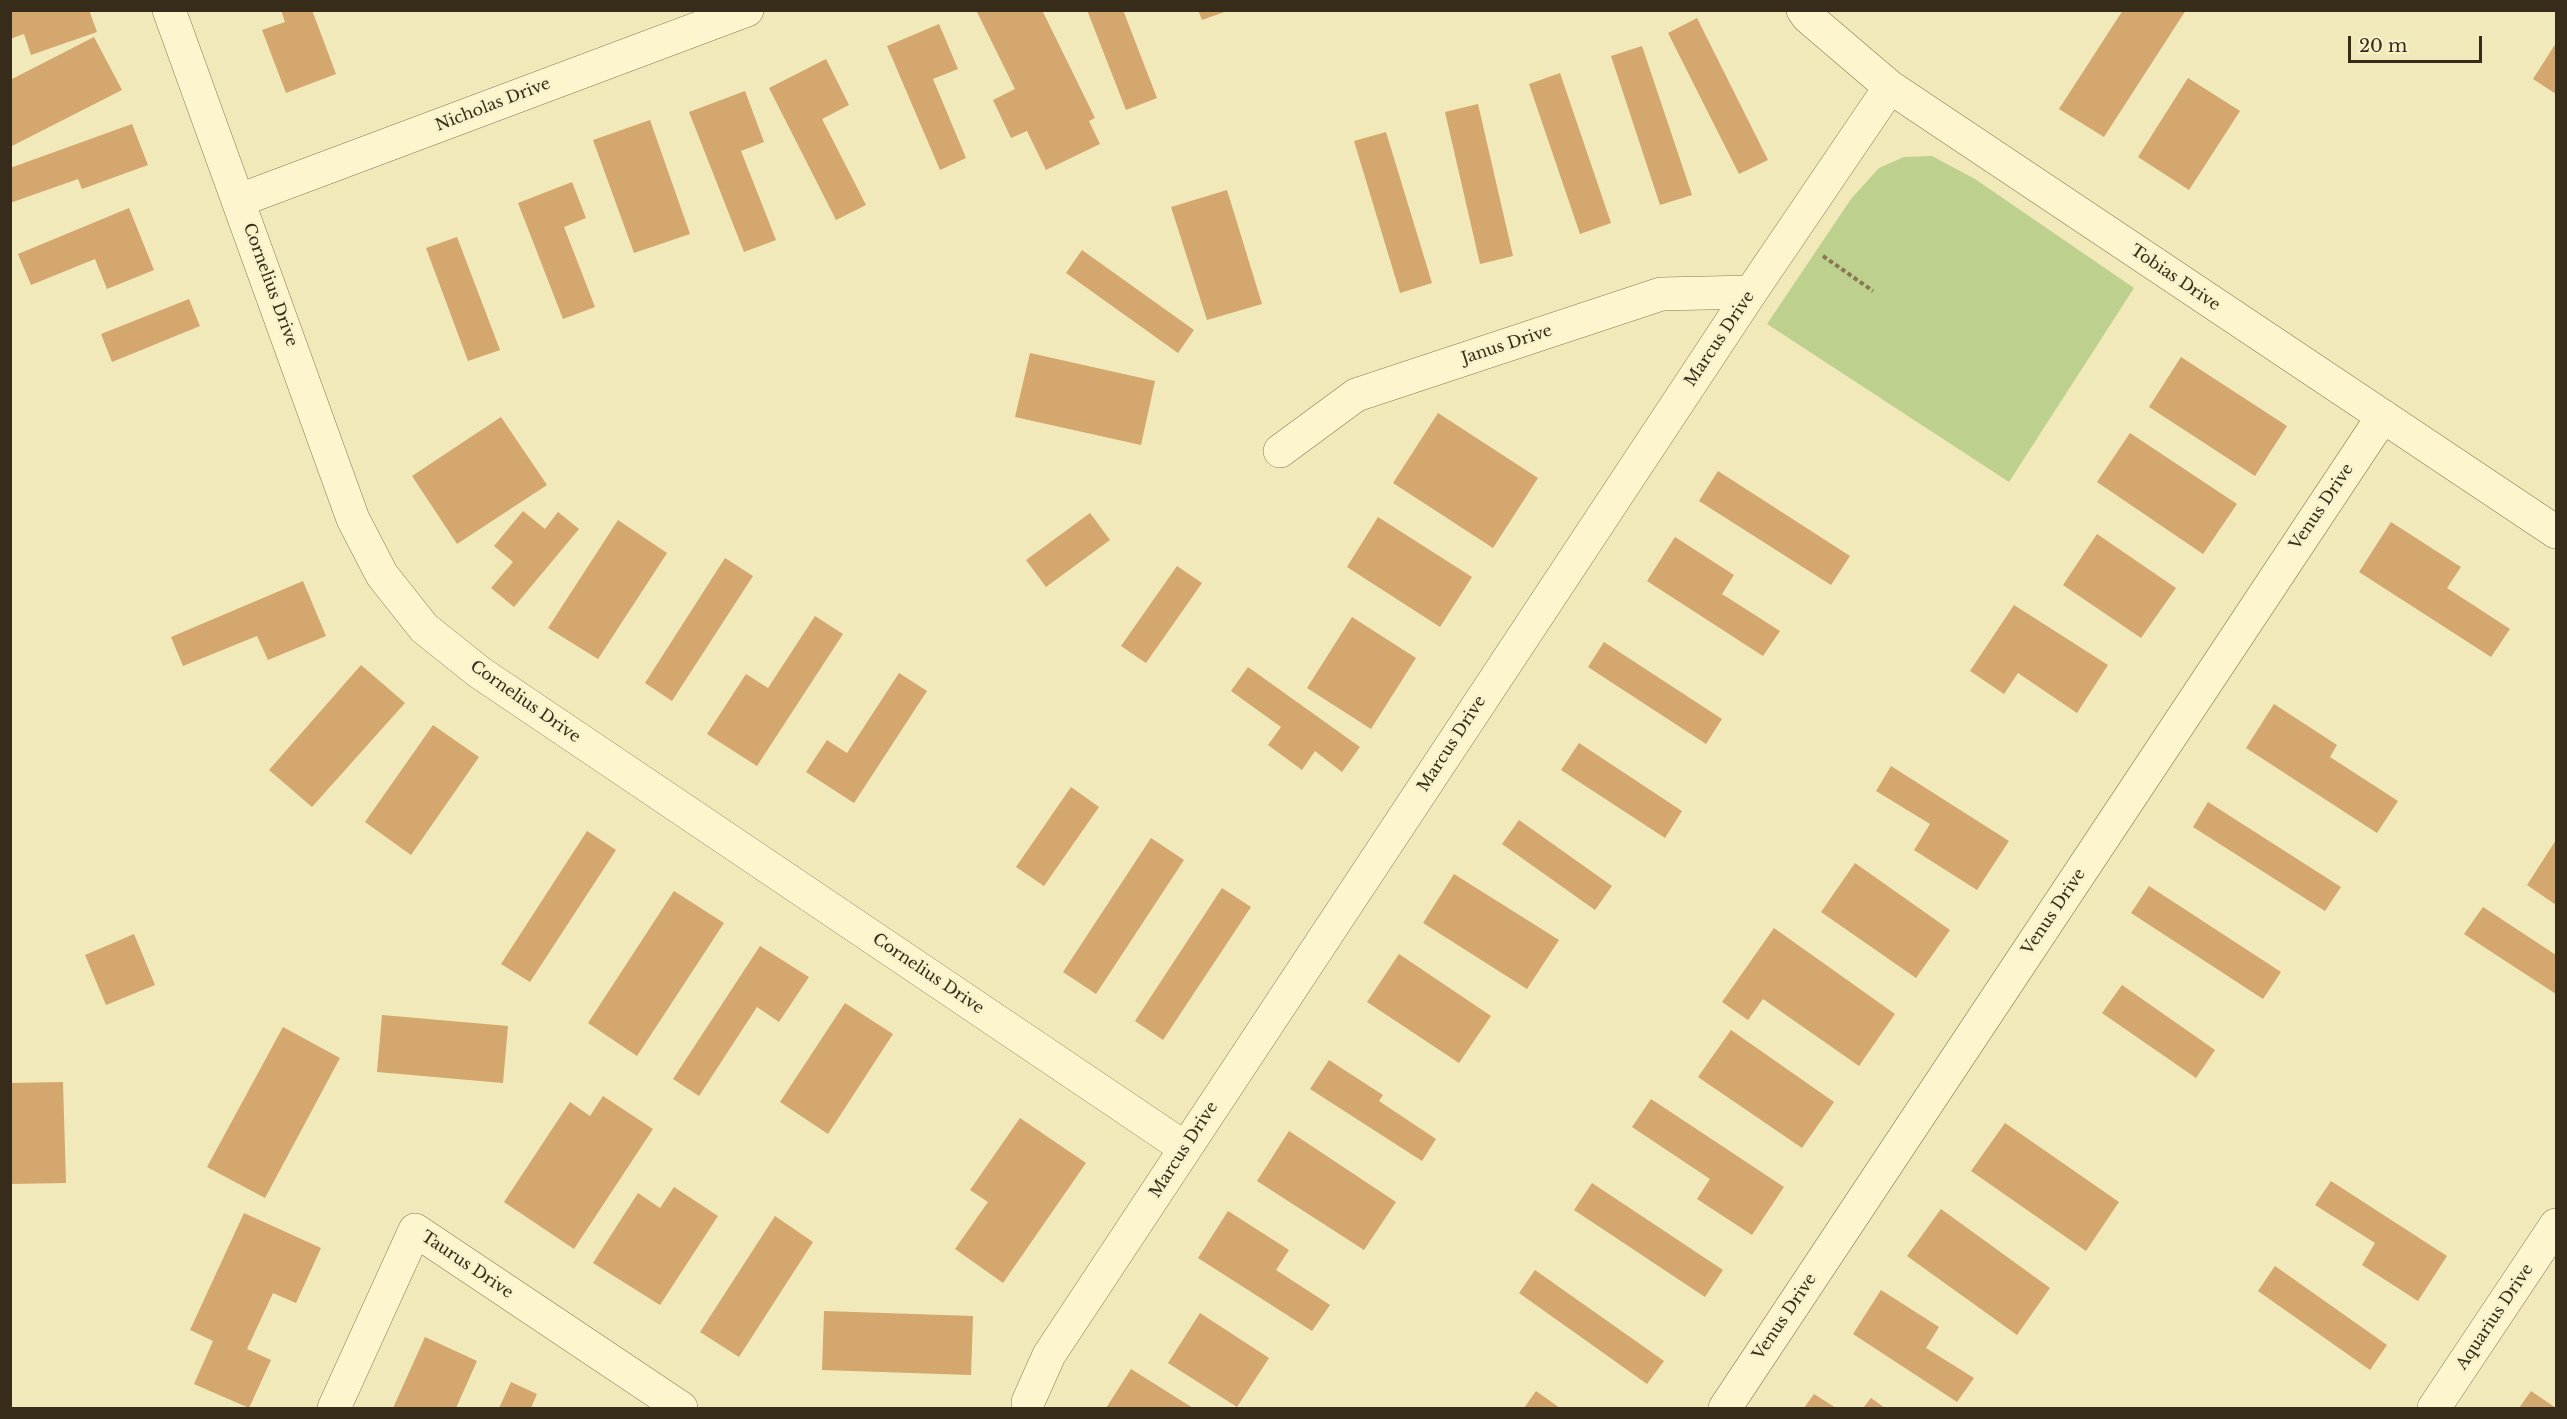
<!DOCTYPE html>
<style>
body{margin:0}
#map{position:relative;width:2567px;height:1419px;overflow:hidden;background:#f1e9ba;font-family:"Libre Baskerville",serif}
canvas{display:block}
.frame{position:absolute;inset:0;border:12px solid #372c1a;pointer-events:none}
.scale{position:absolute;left:2348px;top:36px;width:134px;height:27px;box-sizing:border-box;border:3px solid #372c1a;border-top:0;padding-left:8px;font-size:18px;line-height:21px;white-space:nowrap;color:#372c1a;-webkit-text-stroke:4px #f8f2ca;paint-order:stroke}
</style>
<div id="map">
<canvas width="2567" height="1419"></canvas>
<div class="frame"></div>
<div class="scale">20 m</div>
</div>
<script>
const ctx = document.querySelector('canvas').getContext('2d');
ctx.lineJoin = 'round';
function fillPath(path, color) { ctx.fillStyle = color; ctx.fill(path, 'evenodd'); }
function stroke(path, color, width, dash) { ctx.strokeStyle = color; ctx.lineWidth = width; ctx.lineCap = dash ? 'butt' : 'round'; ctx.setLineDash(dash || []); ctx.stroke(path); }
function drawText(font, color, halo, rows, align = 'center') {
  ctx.font = font + ' "Libre Baskerville",serif'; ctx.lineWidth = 5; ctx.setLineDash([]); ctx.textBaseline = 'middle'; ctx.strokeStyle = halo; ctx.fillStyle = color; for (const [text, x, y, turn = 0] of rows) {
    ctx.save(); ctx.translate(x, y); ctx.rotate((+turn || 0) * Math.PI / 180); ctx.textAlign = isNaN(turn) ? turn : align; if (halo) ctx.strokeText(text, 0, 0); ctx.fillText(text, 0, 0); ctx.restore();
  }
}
const green = new Path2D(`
 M1932,156L1975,179L2134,288L2009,482L1767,324L1851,199L1879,168L1904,157Z`);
const building = new Path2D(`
 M10,10H89L97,32L31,55L24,34L10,39Z
 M281,10H312L336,74L286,93L262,30L285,22Z
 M976,10H1042L1095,118L1089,121L1100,144L1046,170L1027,131L1011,138L993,100L1015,89Z
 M1087,10H1123L1157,98L1126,110Z
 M1198,10H1227V11L1202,20Z
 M2123,10H2186L2104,137L2059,109Z
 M1697,18L1768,160L1739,174L1668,33Z
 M939,24L958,69L933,79L966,158L940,170L887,46Z
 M94,37L122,90L10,147V80Z
 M2556,43V94L2533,79Z
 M1642,46L1692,195L1660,205L1611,56Z
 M826,59L849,105L822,119L866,205L836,220L769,88Z
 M1560,73L1611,223L1580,234L1529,84Z
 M2188,78L2240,111L2189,190L2138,157Z
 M745,91L764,142L741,151L776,240L744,252L689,112Z
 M1478,104L1513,256L1480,264L1445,112Z
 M650,120L690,234L634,253L593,140Z
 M132,124L148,165L82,189L78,179L10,203V168Z
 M1386,132L1432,283L1400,293L1354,141Z
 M572,182L586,218L564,227L595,307L563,319L518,203Z
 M1227,190L1262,304L1207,320L1171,207Z
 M129,208L154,270L107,289L95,259L31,285L18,254Z
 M457,237L500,350L468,361L426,248Z
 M1082,250L1194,330L1178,353L1066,273Z
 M189,299L200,326L112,362L101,334Z
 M1030,353L1155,381L1141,445L1015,417Z
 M2181,357L2287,426L2255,476L2149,407Z
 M1438,413L1538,478L1493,548L1393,483Z
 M501,417L547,485L457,544L412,476Z
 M2130,433L2237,504L2203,554L2097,482Z
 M1718,471L1850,556L1831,585L1699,501Z
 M523,511L545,529L558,512L579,529L514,607L491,588L513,562L494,546Z
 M1090,513L1110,540L1046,587L1026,560Z
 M1378,517L1472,577L1440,627L1347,567Z
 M618,520L667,553L598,659L548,628Z
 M2391,522L2461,567L2447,588L2510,629L2491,657L2359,572Z
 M2097,534L2176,588L2141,638L2063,585Z
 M1675,537L1734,575L1722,594L1780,631L1763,656L1647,581Z
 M725,558L753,576L672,701L645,683Z
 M1177,566L1202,583L1146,663L1121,646Z
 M303,581L326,636L268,660L257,636L183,666L171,637Z
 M2014,605L2108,665L2077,713L2018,673L2004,694L1970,671Z
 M815,616L843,634L757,766L707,734L746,674L768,688Z
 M1352,617L1416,658L1371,729L1307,688Z
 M1604,642L1722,719L1706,744L1588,667Z
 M361,665L405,703L312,807L269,770Z
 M1248,667L1360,747L1342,772L1315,751L1302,770L1268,745L1281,727L1231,691Z
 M899,673L927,691L854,803L806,772L827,740L847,753Z
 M2274,704L2337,745L2330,757L2398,801L2377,833L2246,748Z
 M433,725L479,757L411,855L365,822Z
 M1579,743L1682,811L1665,838L1561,770Z
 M1891,766L2009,841L1977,890L1914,850L1930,824L1876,791Z
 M1071,787L1099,807L1044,886L1016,867Z
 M2208,802L2341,887L2325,911L2193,827Z
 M1519,820L1612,886L1595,910L1502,844Z
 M587,831L616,850L530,982L501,964Z
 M1151,838L1184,860L1096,994L1063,972Z
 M2556,840V905L2527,885Z
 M1855,863L1950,930L1916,978L1821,912Z
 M1454,874L1559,940L1527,989L1423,923Z
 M2149,886L2281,972L2263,999L2131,913Z
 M1222,888L1251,907L1163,1040L1135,1021Z
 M674,891L724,923L637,1056L588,1023Z
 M2483,907L2556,955V994L2464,934Z
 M1774,928L1895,1014L1859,1066L1763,999L1748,1020L1722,1002Z
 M134,934L155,985L106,1005L85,955Z
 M760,946L809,977L779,1022L757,1007L699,1096L673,1079Z
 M1399,954L1491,1016L1459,1063L1367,1002Z
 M2122,985L2215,1050L2196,1078L2102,1013Z
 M845,1003L893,1034L828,1134L780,1102Z
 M382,1015L508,1026L503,1083L377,1072Z
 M283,1027L340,1058L265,1198L207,1167Z
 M1731,1030L1834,1102L1802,1148L1698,1077Z
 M1329,1060L1383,1095L1379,1101L1436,1139L1422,1161L1310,1089Z
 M63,1082L66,1183L10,1184V1083Z
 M603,1096L653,1129L574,1249L504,1202L570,1102L590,1116Z
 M1651,1099L1784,1187L1752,1235L1697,1199L1710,1179L1632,1127Z
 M1020,1118L1086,1163L1003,1283L955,1249L988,1202L970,1190Z
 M2005,1123L2119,1202L2086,1251L1971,1171Z
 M1289,1131L1396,1202L1364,1250L1257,1181Z
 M2331,1181L2447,1256L2418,1301L2362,1265L2375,1243L2315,1205Z
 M1592,1183L1723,1270L1705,1297L1574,1210Z
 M674,1187L718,1216L660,1305L593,1263L638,1193L660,1208Z
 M1941,1209L2050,1288L2017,1335L1907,1256Z
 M1228,1211L1289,1250L1276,1270L1330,1305L1312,1331L1198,1258Z
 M244,1213L321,1248L296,1303L273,1293L247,1349L271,1360L249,1408L194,1384L213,1341L190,1330Z
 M775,1216L813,1242L739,1357L700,1332Z
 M2275,1266L2387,1345L2370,1370L2258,1291Z
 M1535,1270L1664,1361L1647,1384L1519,1293Z
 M1881,1290L1939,1327L1926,1348L1974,1378L1957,1402L1853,1334Z
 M824,1311L973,1316L971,1375L822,1370Z
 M1200,1313L1269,1358L1237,1407L1168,1363Z
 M425,1337L477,1361L456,1408H393Z
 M1131,1369L1193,1408H1106Z
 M511,1382L537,1394L531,1408H499Z
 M1536,1391L1560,1408H1524Z
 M2531,1391L2556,1408H2519Z
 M1814,1394L1836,1408H1804Z
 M1871,1398L1885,1408H1863Z`);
const path = new Path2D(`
 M1823,256L1873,291`);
const minor = new Path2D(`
 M169,10L353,519L382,575L424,628L479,672L1185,1148
 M1803,10L1808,17L1890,87L2556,532
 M240,200L747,10
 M1280,451L1356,395L1661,294L1751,292
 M334,1408L415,1230L681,1408
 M1028,1408V1402L1049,1355L1751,292L1890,87
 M1725,1408L2383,416
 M2434,1408L2556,1225`);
const streetNames = [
 ["Nicholas Drive",493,105,-21],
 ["Tobias Drive",2175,278,34],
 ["Cornelius Drive",270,285,70],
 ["Marcus Drive",1720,339,-56],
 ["Janus Drive",1507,345,-18],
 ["Venus Drive",2322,507,-56],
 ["Cornelius Drive",525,702,35],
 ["Marcus Drive",1452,744,-57],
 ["Venus Drive",2054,912,-56],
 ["Cornelius Drive",928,974,34],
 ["Marcus Drive",1184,1150,-57],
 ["Taurus Drive",467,1265,34],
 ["Venus Drive",1785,1317,-56],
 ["Aquarius Drive",2495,1317,-56]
];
fillPath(green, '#bed08e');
fillPath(building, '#d3a76d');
stroke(minor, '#897853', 34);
stroke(path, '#897853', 4, [4.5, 3]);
stroke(minor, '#fcf5ce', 33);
drawText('16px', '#372c1a', '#f8f2ca', streetNames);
</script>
